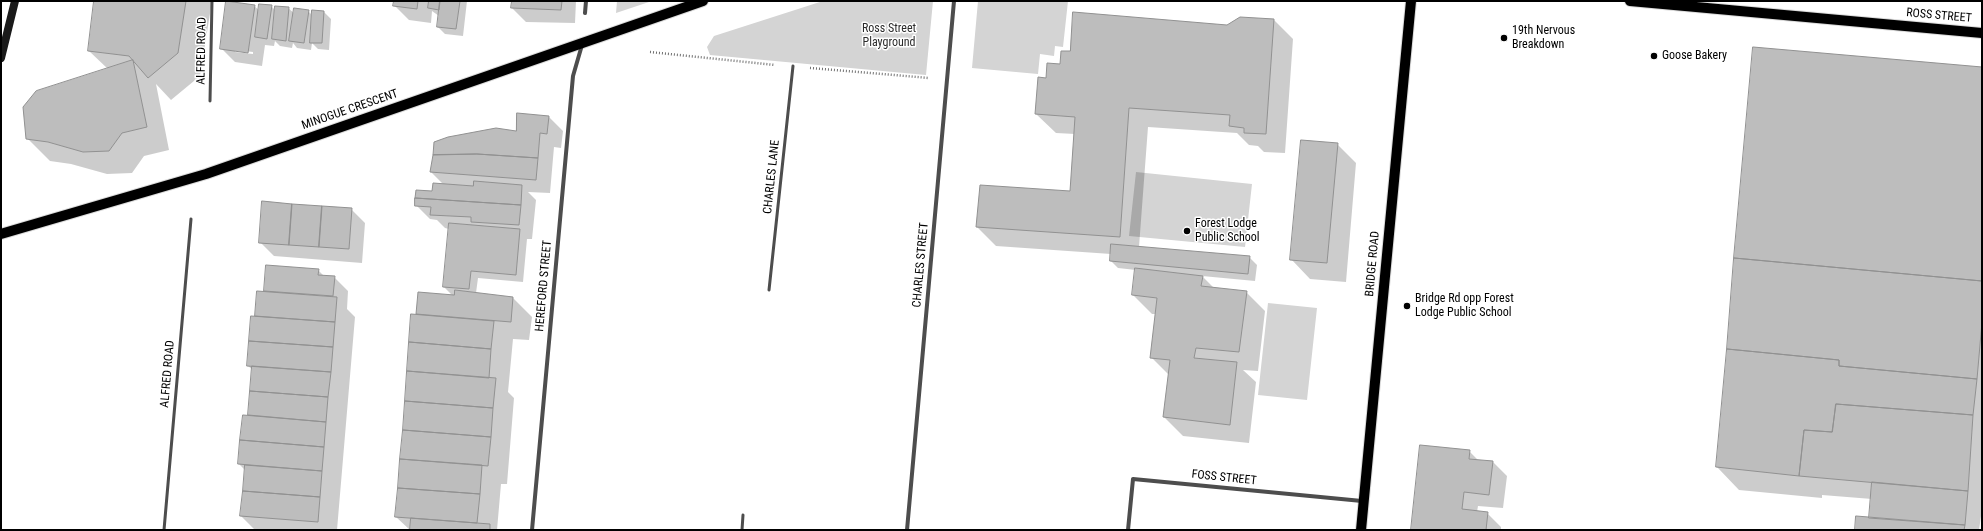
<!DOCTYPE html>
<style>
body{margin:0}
#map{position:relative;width:1983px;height:531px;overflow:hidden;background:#fff;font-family:"Roboto Condensed",sans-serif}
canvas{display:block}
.frame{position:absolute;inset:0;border:2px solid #000;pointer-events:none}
</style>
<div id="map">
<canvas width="1983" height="531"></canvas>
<div class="frame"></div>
</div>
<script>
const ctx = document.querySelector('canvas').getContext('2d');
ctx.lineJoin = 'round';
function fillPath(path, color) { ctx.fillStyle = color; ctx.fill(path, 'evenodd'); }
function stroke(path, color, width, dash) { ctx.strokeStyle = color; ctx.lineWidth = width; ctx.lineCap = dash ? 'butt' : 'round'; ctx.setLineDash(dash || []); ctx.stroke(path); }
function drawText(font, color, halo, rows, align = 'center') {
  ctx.font = font + ' "Roboto Condensed",sans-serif'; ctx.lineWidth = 3; ctx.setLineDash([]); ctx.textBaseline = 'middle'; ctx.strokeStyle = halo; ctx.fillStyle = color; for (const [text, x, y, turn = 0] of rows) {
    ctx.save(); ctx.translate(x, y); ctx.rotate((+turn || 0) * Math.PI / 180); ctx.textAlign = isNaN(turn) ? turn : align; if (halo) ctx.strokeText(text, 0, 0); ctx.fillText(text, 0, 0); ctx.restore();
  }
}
const green = new Path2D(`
 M617,1H652L616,13Z
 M823,1H933L926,75L710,55L707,47L714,36Z
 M978,1H1068L1063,47L1055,46L1054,56L1040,54L1038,74L972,68Z
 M1136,172L1252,184L1245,247L1129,236Z
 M1268,303L1317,308L1307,400L1258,395Z`);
const shadow = new Path2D(`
 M95,1H212L200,76L171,100L156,84L169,150L144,156L132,173L107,174L71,164L50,161L27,138L108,69L89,51Z
 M395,1H467L463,36L445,34L438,27L439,16L432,11L431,23L409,20L395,6Z
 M513,1H576L575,23L526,22L512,8Z
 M254,6L259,10L271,6L276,11L288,8L294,13L308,11L313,16L324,12L331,19L329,50L318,49L312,43L311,50L297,48L293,43L292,48L280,46L275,41L274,46L265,45L262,66L235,62L221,48ZM235,50L253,52V54L235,52Z
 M1274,20L1293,39L1285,153L1264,152L1258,146L1249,145L1237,133L1148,127L1139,247L1249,257L1257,265L1255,281L1202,276L1215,289L1246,292L1265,311L1258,371L1243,370L1256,382L1249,443L1183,436L1164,417L1169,375L1151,357L1156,314H1152L1133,295L1136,270L1118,268L1111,261V254L996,246L977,227L1071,192L1075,134L1056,133L1036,114L1047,79L1061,65L1071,52Z
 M1754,48L1982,68V509L1979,530H1856L1870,519L1872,499L1822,495V498L1739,490L1717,467Z
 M549,117L563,131L561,148L554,147L550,193L528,192L536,200L532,239H527L523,282L478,278L476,293L513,298L532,317L529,340L513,339L508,392L514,398L507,484H501L497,530H410L396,517L419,294L453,296L444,287L449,229L445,228L437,220L430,219L416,205L444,185L431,172Z
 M1337,144L1356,163L1346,282L1310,279L1291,259Z
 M351,209L365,223L362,263L274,256L260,242Z
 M267,266L318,270L324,276L334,277L348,291L347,309L355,317L337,530H255L241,516L245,470L239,464L244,416H249L253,370L248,366L258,292H265Z
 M1469,451L1479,461L1493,462L1507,476L1503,508L1478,506L1477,512L1487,513L1501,527V530H1412Z`);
const building = new Path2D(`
 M94,1H186L178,53L148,78L129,56L88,51Z
 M226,1L255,5L248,53L220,49Z
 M394,1H418L417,9L393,6Z
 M429,1H440L439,10L428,8Z
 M440,1H460L456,29L437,27Z
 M512,1H562L561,10L511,8Z
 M259,4L272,5L267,39L255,37Z
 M275,6L289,7L286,41L272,39Z
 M294,8L309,10L304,43L289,41Z
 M312,10L324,11L322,43H310Z
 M1073,12L1227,25L1240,17L1274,19L1266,134L1244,133V128L1229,126L1230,115L1129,108L1120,237L976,227L980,185L1070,191L1075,117L1035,114L1038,77L1046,78L1047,63L1060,64L1061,51H1070Z
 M1753,47L1982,67V281L1734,258Z
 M133,60L147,127L122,133L109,151L83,152L48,142L26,139L23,107L36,91Z
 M517,113L549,116L547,134L540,133L538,158L477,154L433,155L434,142L448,137L496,128L516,131Z
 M1301,140L1338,143L1327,263L1290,260Z
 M477,154L538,158L536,180L430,172L433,155Z
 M474,181L522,185L521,205L415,198L416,190L432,191L433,183L473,186Z
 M415,198L521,205L519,225L471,222V217L430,215L431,207L415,206Z
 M262,201L292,204L289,245L259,243Z
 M292,204L322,206L319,247L289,245Z
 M322,206L352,208L349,249L319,247Z
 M449,223L520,229L516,275L471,271L469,289L443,287Z
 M1111,244L1250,256L1248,274L1110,261Z
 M1734,258L1982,281V322L1977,379L1839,366V360L1727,349Z
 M266,265L319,269L318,275L335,276L333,296L264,291Z
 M1135,268L1203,276L1201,286L1247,291L1239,352L1196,348L1194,358L1237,362L1230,425L1163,417L1170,360L1150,358L1157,298L1132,295Z
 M455,290L513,297L511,322L416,314L418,292L454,295Z
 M257,291L337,297L335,322L255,316Z
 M411,314L494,321L491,349L409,342Z
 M251,316L335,322L333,347L249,341Z
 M249,341L333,347L331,372L247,366Z
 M409,342L491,349L489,378L407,371Z
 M1727,349L1839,360V366L1977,379L1973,415L1836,404L1832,432L1804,430L1799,476L1716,467Z
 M252,366L331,372L328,397L250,391Z
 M407,371L496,378L493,408L405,401Z
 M250,391L328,397L326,422L248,415Z
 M405,401L493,408L491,437L403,430Z
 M1836,404L1973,415L1968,491L1799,476L1804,430L1832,432Z
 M243,415L326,422L324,447L240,440Z
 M403,430L491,437L488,466L400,459Z
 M240,440L324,447L322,471L238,464Z
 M1420,445L1470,450L1469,459L1493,461L1489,495L1464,492L1462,509L1488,512L1486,530H1411Z
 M400,459L482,465L480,494L398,488Z
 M245,465L322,471L320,497L243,491Z
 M1872,482L1968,491L1965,525L1869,518Z
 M398,488L480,494L477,523L395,517Z
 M243,491L320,497L318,522L240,516Z
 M1856,516L1965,525L1964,530H1855Z
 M411,518L490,524V530H410Z`);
const path = new Path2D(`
 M650,52L775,65
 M810,68L929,78`);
const lane = new Path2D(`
 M210,101L212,1
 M769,290L793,66
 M164,530L191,219
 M742,530L743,515`);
const street = new Path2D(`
 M585,13L586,1
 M532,530L573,76L582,45
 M907,530L954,1
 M1128,530L1133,479L1362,501`);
const secondary = new Path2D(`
 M1,58L15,1`);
const primary = new Path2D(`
 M1630,1L1982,33
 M1,234L206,174L703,1
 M1361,530L1411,1`);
const markers = [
 [1504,38,4,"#000"],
 [1654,56,4,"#000"],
 [1187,231,4,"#000"],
 [1407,306,4,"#000"]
];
const streetNames = [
 ["ROSS STREET",1939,16,5],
 ["ALFRED ROAD",202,51,-89],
 ["MINOGUE CRESCENT",350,110,-19],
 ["CHARLES LANE",772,177,-84],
 ["BRIDGE ROAD",1373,264,-85],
 ["CHARLES STREET",921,265,-85],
 ["HEREFORD STREET",544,286,-85],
 ["ALFRED ROAD",168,374,-85],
 ["FOSS STREET",1224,478,6]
];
const parkNames = [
 ["Ross Street",889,29],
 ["Playground",889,43]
];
const poiNames = [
 ["19th Nervous",1512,31],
 ["Breakdown",1512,45],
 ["Goose Bakery",1662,56],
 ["Forest Lodge",1195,224],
 ["Public School",1195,238],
 ["Bridge Rd opp Forest",1415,299],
 ["Lodge Public School",1415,313]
];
fillPath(green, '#d4d4d4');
fillPath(shadow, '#0003');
fillPath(building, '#bdbdbd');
stroke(building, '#919191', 1);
stroke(primary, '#dbdbdb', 12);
stroke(path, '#6f6f6f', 2.5, [1, 2]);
stroke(lane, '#4d4d4d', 3);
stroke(street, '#4d4d4d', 4);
stroke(secondary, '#1a1a1a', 8);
stroke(primary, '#000', 10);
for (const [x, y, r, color] of markers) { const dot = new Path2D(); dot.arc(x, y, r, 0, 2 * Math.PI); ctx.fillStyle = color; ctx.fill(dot); stroke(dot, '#fff', 1.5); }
drawText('12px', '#000', '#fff', streetNames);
drawText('12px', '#2b2b2b', '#fff', parkNames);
drawText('12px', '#000', '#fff', poiNames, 'left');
</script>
